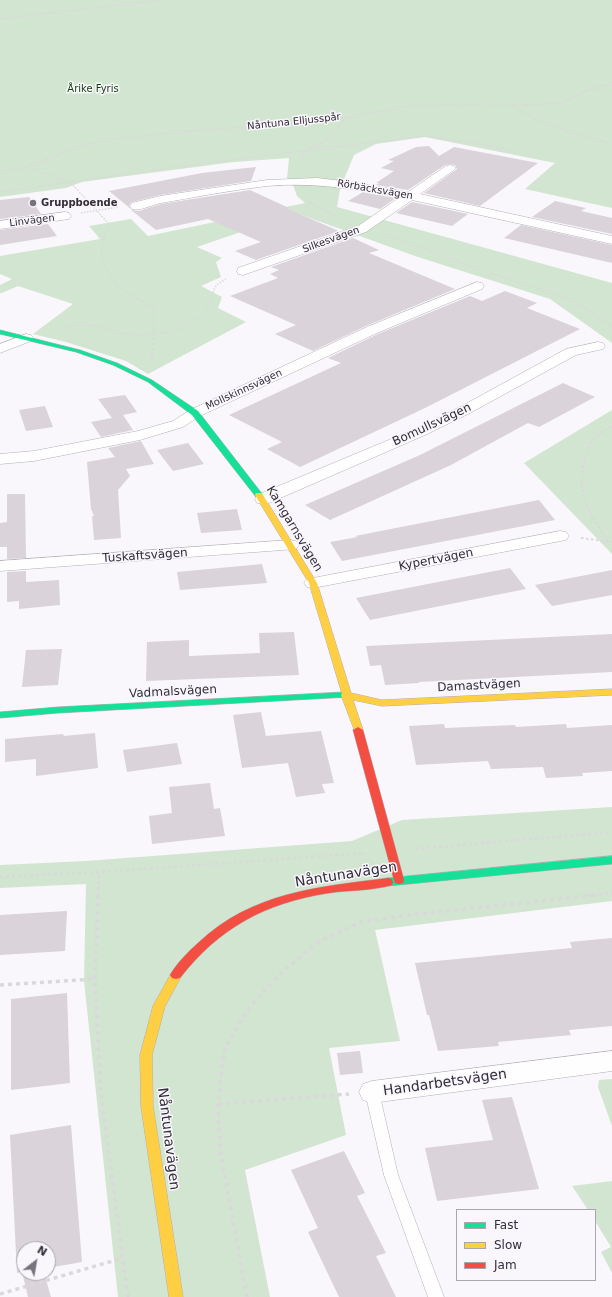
<!DOCTYPE html>
<meta charset="utf-8">
<style>
body{margin:0}
#map{position:relative;width:612px;height:1297px;overflow:hidden;background:#f9f7fb;font-family:"DejaVu Sans",sans-serif}
canvas{display:block}
.legend{position:absolute;left:456px;top:1209px;width:140px;height:72px;box-sizing:border-box;background:#f9f6fc;border:1px solid #a9a6ae;margin:0;padding:5px 7px;list-style:none;font-size:12px;color:#322d39}
.legend li{display:flex;align-items:center;gap:8px;height:20px}
.legend b{width:20px;border:1px solid #a9a6ae}
.north{position:absolute;left:16px;top:1241px;width:40px;height:40px;box-sizing:border-box;background:#f9f6fc;border:1px solid #a9a6ae;border-radius:50%;rotate:31deg;font-size:11px;font-weight:700;line-height:16px;text-align:center;color:#322d39}
.north::after{content:'';display:block;margin:auto;width:14px;height:18px;background:#78747d;clip-path:polygon(50% 0,100% 100%,50% 72%,0 100%)}
</style>
<div id="map">
<canvas width="612" height="1297"></canvas>
<ul class="legend">
<li><b style="height:5px;background:#16e098"></b>Fast</li>
<li><b style="height:5px;background:#ffcf43"></b>Slow</li>
<li><b style="height:5px;background:#f24e42"></b>Jam</li>
</ul>
<div class="north">N</div>
</div>
<script>
const ctx = document.querySelector('canvas').getContext('2d');
ctx.lineJoin = 'round';
function fillPath(path, color) { ctx.fillStyle = color; ctx.fill(path, 'evenodd'); }
function stroke(path, color, width, dash) { ctx.strokeStyle = color; ctx.lineWidth = width; ctx.lineCap = dash ? 'butt' : 'round'; ctx.setLineDash(dash || []); ctx.stroke(path); }
function drawText(font, color, halo, rows, align = 'center') {
  ctx.font = font + ' "DejaVu Sans",sans-serif'; ctx.lineWidth = 3; ctx.setLineDash([]); ctx.textBaseline = 'middle'; ctx.strokeStyle = halo; ctx.fillStyle = color; for (const [text, x, y, turn = 0] of rows) {
    ctx.save(); ctx.translate(x, y); ctx.rotate((+turn || 0) * Math.PI / 180); ctx.textAlign = isNaN(turn) ? turn : align; if (halo) ctx.strokeText(text, 0, 0); ctx.fillText(text, 0, 0); ctx.restore();
  }
}
const green = new Path2D(`
 M0,0H612V208L525,189L555,163L425,137L376,144L354,155L340,189L337,207L612,283V343L550,299L418,257L296,213L197,247L222,258L216,262L221,277L201,286L222,297L218,308L246,322L148,374L126,361L66,342L33,334L73,304L18,286L2,293H0V285L12,279L0,274V256L100,239L89,226L131,219L148,236L305,203L297,196L293,185L287,178L289,158L234,162L119,177L82,182L66,188L0,197Z
 M612,410V554L524,463Z
 M612,807V901L375,930L400,1041L329,1048L346,1135L245,1170L270,1297H118L84,981L86,884L0,888V865L86,861L352,841L402,820Z
 M612,1079V1126L598,1087L599,1080Z
 M612,1181V1273L601,1252L611,1247L595,1221V1210H588L572,1186Z`);
const building = new Path2D(`
 M429,146L439,156L454,147L538,163L480,206L424,193L457,169L455,165L450,164L445,165L408,190L376,185L379,183H376L394,171L381,168L394,161L388,160L416,147Z
 M256,167L251,181L160,195L132,202L129,205L131,209L109,191L202,173Z
 M250,190L289,208L288,209L339,231L256,260L235,251L261,242L208,219L156,230L131,210L139,211L161,204Z
 M363,192L383,196L396,198L380,209L348,201Z
 M29,197L41,214L0,219V200Z
 M555,201L586,208L581,211L612,218V234L532,217Z
 M412,202L468,214L452,226L396,213Z
 M48,224L57,236L0,245V230Z
 M521,225L612,245V263L504,238Z
 M353,238L379,250L369,253L455,289L366,326L313,351L275,334L296,325L230,296L278,278L270,274L279,270L271,267Z
 M505,291L537,303L527,308L580,329L425,408L300,467L267,449L282,442L229,415L341,363L328,358L378,334L470,296L482,301Z
 M563,383L595,397L539,427L528,423L451,465L330,520L305,505L420,455Z
 M125,395L137,412L123,415L133,430L101,437L91,422L112,418L98,399Z
 M45,406L53,427L26,431L19,410Z
 M141,441L154,464L126,469L130,476L118,490L121,538L94,540L92,516H94L91,509L87,462L115,457L108,448Z
 M188,443L204,464L173,471L157,450Z
 M7,494H25L26,558L7,559V547H0V523L7,522Z
 M539,500L555,520L342,561L330,542L358,537L355,536Z
 M237,509L242,530L201,533L197,513Z
 M262,564L267,583L180,590L177,572Z
 M510,568L526,589L370,620L356,598Z
 M612,570V595L552,606L535,585Z
 M26,571V582L59,580L60,605L19,609V601L7,602V572Z
 M294,632L299,675L146,681L147,642L189,640V656L260,653L259,633Z
 M612,634V672L419,682V683L385,685L381,665L370,666L366,646Z
 M62,649L58,685L22,687L26,650Z
 M261,712L266,736L321,731L334,783L322,784L325,793L296,797L288,763L242,768L233,715Z
 M444,724L445,728L515,725L516,727L566,724L567,728L612,725V771L582,773L583,776L546,778L543,767L491,769L488,761L416,765L409,726Z
 M95,733L98,768L36,776V759L5,762V739L63,734L64,736Z
 M177,743L182,764L127,772L123,750Z
 M210,783L214,809L220,808L225,836L152,844L149,816L172,813L169,787Z
 M67,911L65,951L0,955V915Z
 M612,938V1026L569,1030L571,1035L498,1042L499,1046L438,1051L429,1015H427L415,963L572,948L570,942Z
 M67,993L70,1083L11,1090V999Z
 M360,1051L363,1073L340,1075L337,1053Z
 M512,1097L539,1189L437,1201L425,1148L493,1140L482,1100Z
 M71,1125L82,1262L48,1268V1249H24V1273H44L51,1297H28L22,1272L17,1273L10,1135Z
 M344,1151L365,1193L357,1196L386,1253L376,1256L396,1297H339L308,1232L318,1228L291,1170Z`);
const pathFar3 = new Path2D(`
 M0,19L161,0
 M512,105C542,126 577,135 612,144
 M301,166L303,152L328,139L347,117
 M26,167L70,182L109,224L102,242V262L117,286L154,309V339
 M0,172L26,167L81,146L104,140L188,131L319,122L410,106L495,104L531,105L560,103L584,92L612,83
 M0,192L213,162L424,136L491,146L515,152
 M306,199L319,208L340,218
 M81,213L119,207
 M386,235L479,269
 M491,273L574,301L612,327
 M63,329C85,318 94,327 116,332C140,337 169,336 191,323C199,318 208,310 211,301C213,296 213,290 216,286C219,283 223,281 226,279`);
const pathFar2 = new Path2D(`
 M152,360L154,338
 M581,538L612,542
 M608,541C590,515 575,490 585,458C587,451 589,444 594,438C599,433 606,430 612,426`);
const pathFar1 = new Path2D(`
 M415,849L612,832
 M0,877L99,872L366,853
 M98,896L99,872
 M587,896L612,893`);
const path = new Path2D(`
 M98,895L95,979L101,1094L128,1297
 M0,985L95,979
 M218,1104L349,1094
 M0,1294L123,1258
 M247,1297L220,1149L218,1104L224,1051L247,1010L280,974L320,941L361,922L408,915L596,895`);
const lane = new Path2D(`
 M372,1086L377,1088L379,1092L398,1175L444,1297H428L384,1175L365,1092L367,1088Z`);
const street = new Path2D(`
 M450,165L454,166L456,168L454,170L420,194L612,236V244L412,200L366,232L243,275L238,274L237,271L238,268L358,226L400,197C355,189 312,182 267,186C232,190 196,197 161,203C152,205 141,211 132,209L130,206L132,203L160,196L267,180L317,178L351,182L408,192L446,166Z
 M65,212L69,213L71,216L69,219L0,229V221Z
 M477,282L482,283L484,286L482,289L377,333L200,416L183,427L140,440L34,461L0,464V454L34,451L138,431L173,421L190,410L367,327Z
 M26,334L31,335L33,338L31,341L0,353V344Z
 M598,342L603,343L605,346L603,349L576,355L470,413L425,435L269,503L263,504L257,503L255,499L257,495L415,429L460,407L566,349Z
 M560,531L566,532L569,536L566,540L313,588L307,587L304,583L307,579L313,578Z
 M290,540L296,541L299,545L296,549L0,571V561Z
 M612,1051V1071L372,1103L363,1100L359,1092L363,1084L372,1081Z`);
const fast = new Path2D(`
 M0,330L80,350L117,363L152,380L198,411L263,495L262,497H256L192,415L148,382L113,365L76,352L0,334Z
 M346,692L349,693L351,695L349,697L58,713L0,718V712L58,707Z
 M612,856V864L388,886L384,885L383,882L384,879L388,878Z`);
const slow = new Path2D(`
 M256,493H262L263,495L317,583L351,693L382,700L612,689V695L382,706L353,700L363,730L361,732H355L341,695L342,694L309,583L255,495Z
 M176,971L180,972L182,975L165,1006L152,1055L153,1106L183,1297H169L141,1106L140,1055L153,1006L172,972Z`);
const jam = new Path2D(`
 M358,727L363,730L404,880L403,883L399,884L395,883L394,880L353,730Z
 M388,878L392,879L393,882L392,885C372,891 349,890 329,893C265,903 219,928 180,978L176,979L172,978L170,975C177,963 188,952 198,943C252,892 318,887 388,878Z`);
const markers = [
 [33,203,4,"#78747d"]
];
const farParknames = [
 ["Årike Fyris",93,89]
];
const farStreetnames = [
 ["Nåntuna Elljusspår",294,122,-6],
 ["Rörbäcksvägen",375,190,10],
 ["Linvägen",32,221,-7],
 ["Silkesvägen",331,240,-20],
 ["Mollskinnsvägen",244,390,-25]
];
const farPoinames = [
 ["Gruppboende",41,203]
];
const streetNames = [
 ["Bomullsvägen",432,425,-25],
 ["Kamgarnsvägen",294,529,59],
 ["Tuskaftsvägen",145,556,-4],
 ["Kypertvägen",436,560,-11],
 ["Damastvägen",479,686,-3],
 ["Vadmalsvägen",173,692,-3]
];
const nearStreetnames = [
 ["Nåntunavägen",346,875,-9],
 ["Handarbetsvägen",445,1083,-8],
 ["Nåntunavägen",168,1139,83]
];
fillPath(green, '#d2e5d0');
fillPath(building, '#dad3d9');
stroke(lane, '#b2aeb6', 1);
stroke(street, '#b2aeb6', 1);
stroke(fast, '#b2aeb6', 1);
stroke(slow, '#b2aeb6', 1);
stroke(jam, '#b2aeb6', 1);
stroke(pathFar3, '#d9d8da', 1.5, [1.5, 1.5]);
stroke(pathFar2, '#d9d8da', 2, [2.5, 2.5]);
stroke(pathFar1, '#d9d8da', 2.5, [3, 3]);
stroke(path, '#d9d8da', 3.5, [4, 4]);
fillPath(lane, '#fefefe');
fillPath(street, '#fefefe');
fillPath(fast, '#16e098');
fillPath(slow, '#ffcf43');
fillPath(jam, '#f24e42');
for (const [x, y, r, color] of markers) { const dot = new Path2D(); dot.arc(x, y, r, 0, 2 * Math.PI); ctx.fillStyle = color; ctx.fill(dot); stroke(dot, '#f9f6fc', 1.5); }
drawText('10px', '#0f3d0a', '#f9f6fc', farParknames);
drawText('10px', '#322d39', '#f9f6fc', farStreetnames);
drawText('bold 10px', '#322d39', '#f9f6fc', farPoinames, 'left');
drawText('12px', '#322d39', '#f9f6fc', streetNames);
drawText('14px', '#322d39', '#f9f6fc', nearStreetnames);
</script>
